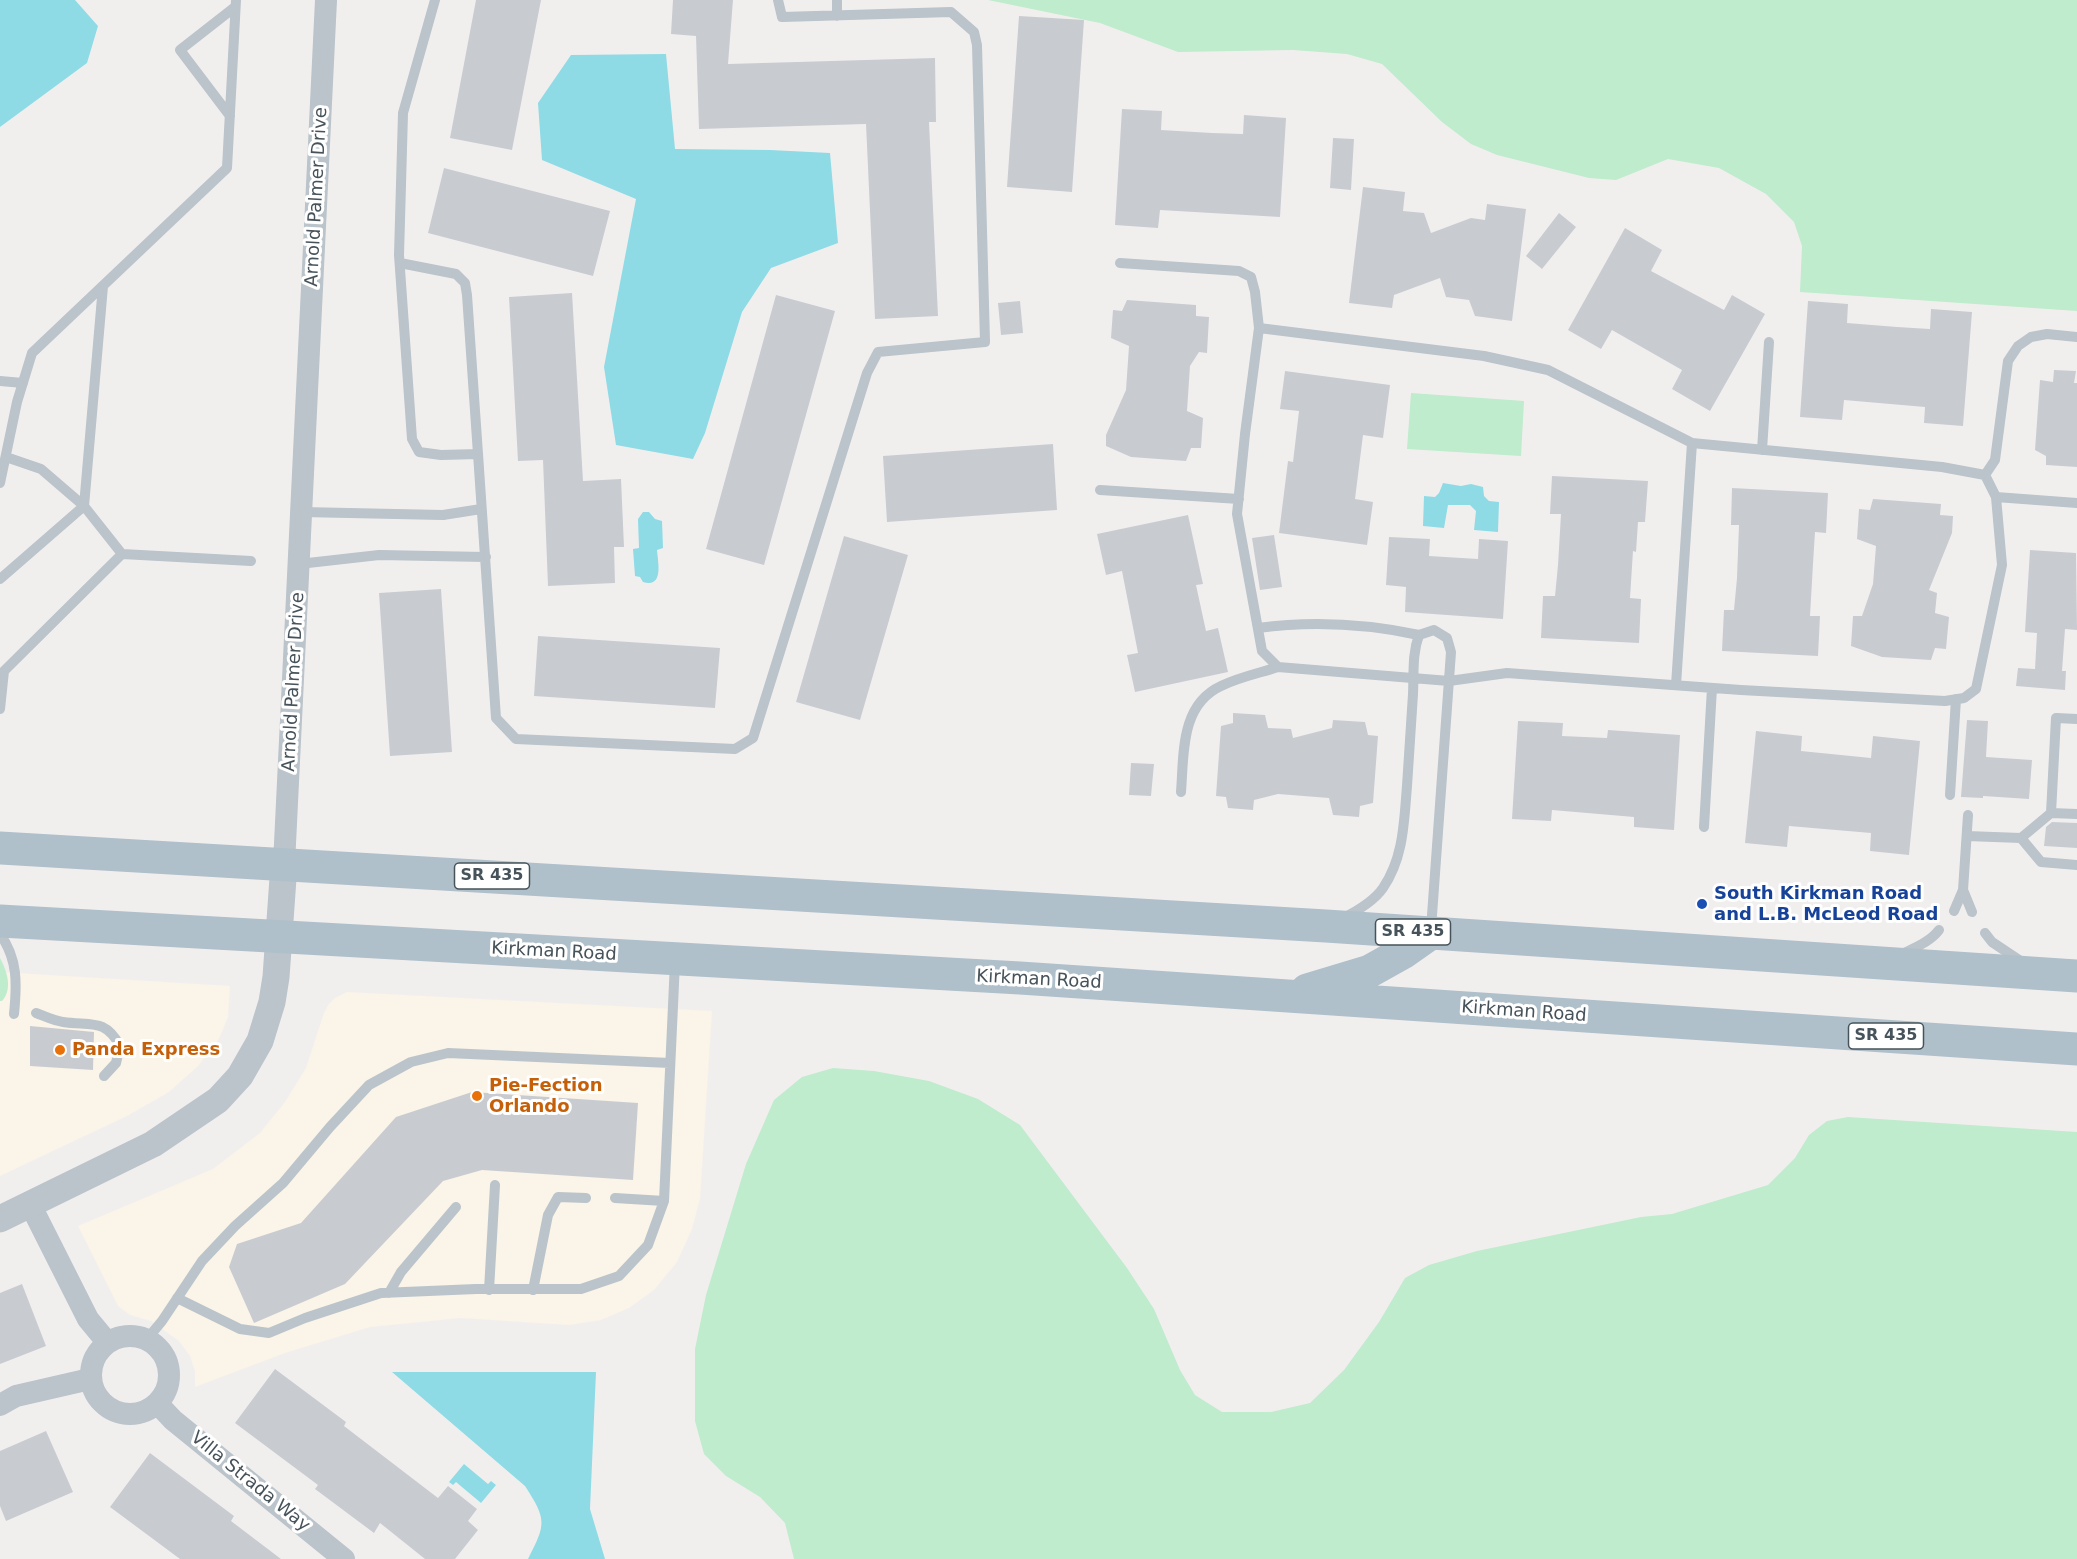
<!DOCTYPE html>
<style>
body{margin:0}
canvas{display:block;background:#f1eeee}
</style>
<canvas width="2077" height="1559"></canvas>
<script>
const ctx = document.querySelector('canvas').getContext('2d');
ctx.lineJoin = 'round';
function fillPath(path, color) { ctx.fillStyle = color; ctx.fill(path, 'evenodd'); }
function stroke(path, color, width, dash) { ctx.strokeStyle = color; ctx.lineWidth = width; ctx.lineCap = dash ? 'butt' : 'round'; ctx.setLineDash(dash || []); ctx.stroke(path); }
function drawText(font, color, halo, rows, align = 'center') {
  ctx.font = font + ' "DejaVu Sans",sans-serif'; ctx.lineWidth = 6; ctx.setLineDash([]); ctx.textBaseline = 'middle'; ctx.strokeStyle = halo; ctx.fillStyle = color; for (const [text, x, y, turn = 0] of rows) {
    ctx.save(); ctx.translate(x, y); ctx.rotate((+turn || 0) * Math.PI / 180); ctx.textAlign = isNaN(turn) ? turn : align; if (halo) ctx.strokeText(text, 0, 0); ctx.fillText(text, 0, 0); ctx.restore();
  }
}
const commercial = new Path2D(`
 M0,972L230,986L228,1017L219,1039L198,1066L169,1092L127,1116L0,1176Z
 M347,992L712,1011L700,1199L692,1229L677,1262L654,1290L629,1308L601,1320L569,1325L461,1318L370,1327L285,1353L195,1387V1371L190,1356L179,1341L151,1321L130,1315L118,1306L78,1226L213,1169L260,1133L285,1102L306,1068L324,1013L329,1004L335,998Z`);
const green = new Path2D(`
 M988,0H2077V311L1800,292L1802,246L1794,222L1766,194L1719,168L1668,159L1616,180L1589,178L1497,155L1471,144L1442,122L1382,64L1347,54L1293,50L1178,52L1100,23Z
 M1411,393L1524,401L1521,456L1407,449Z
 M0,958C7,971 13,989 2,1001H0Z
 M833,1068L874,1071L929,1081L978,1099L1020,1125L1127,1268L1154,1309L1180,1370L1195,1395L1222,1412H1271L1310,1403L1344,1370L1379,1322L1405,1278L1429,1265L1477,1251L1641,1217L1672,1214L1768,1185L1795,1158L1809,1135L1827,1121L1848,1117L2077,1132V1559H794L785,1523L760,1497L726,1476L704,1454L695,1421V1349L706,1295L746,1164L774,1100L802,1077Z`);
const water = new Path2D(`
 M0,0H75L98,26L87,63L0,127Z
 M666,54L675,149L770,150L830,153L838,243L771,268L742,312L705,433L693,459L616,445L604,367L636,199L542,160L538,103L571,55Z
 M1443,483L1461,486L1471,484L1483,487L1484,496L1489,501L1499,502L1498,532L1474,530L1476,511L1470,505H1448L1444,528L1423,526L1424,496L1435,497L1439,493Z
 M643,512H649L655,519L662,521L663,548L657,550C658,563 664,588 643,582L640,577L635,576L633,549L639,548L638,519Z
 M392,1372H596L590,1509L605,1559H528C546,1524 547,1520 525,1486Z
 M464,1464L488,1484L491,1481L496,1485L481,1503L456,1482L453,1485L449,1482Z`);
const building = new Path2D(`
 M476,0H541L512,150L450,138Z
 M673,0H733L728,64L935,58L936,122H929L938,316L875,319L866,124L699,129L696,36L671,34Z
 M1019,16L1084,20L1072,192L1007,187Z
 M1122,109L1162,111L1161,130L1212,133L1243,134L1244,115L1286,118L1280,217L1160,210L1158,228L1115,225Z
 M1333,138L1354,139L1351,190L1330,188Z
 M444,168L610,211L593,276L428,233Z
 M1363,187L1405,192L1403,211L1424,213L1431,233L1471,218L1485,220L1487,204L1526,209L1512,321L1475,316L1469,300L1446,297L1440,278L1394,295L1392,308L1349,303Z
 M1559,213L1576,227L1542,269L1526,256Z
 M1625,228L1662,250L1651,271L1724,310L1732,295L1765,314L1710,411L1672,389L1682,370L1612,330L1601,349L1568,330Z
 M572,293L583,481L621,479L624,547H614L615,583L548,586L543,460L518,461L509,297Z
 M776,295L835,311L764,565L706,549Z
 M1127,300L1196,305V316L1209,317L1207,353L1199,352L1190,366L1187,411L1203,418L1201,448H1191L1186,461L1131,457L1106,446V435L1126,390L1129,346L1111,338L1113,310L1122,311Z
 M1020,301L1023,333L1001,335L998,303Z
 M1808,301L1848,304L1847,323L1897,327L1930,329L1931,309L1972,312L1963,426L1924,423L1925,407L1844,400L1842,420L1800,417Z
 M2054,370L2076,371L2074,383H2077V467L2046,465V456L2035,450L2040,380L2053,382Z
 M1285,371L1390,385L1383,438L1363,435L1355,499L1373,502L1367,545L1279,533L1288,461L1293,462L1299,411L1280,409Z
 M1053,444L1057,510L887,522L883,456Z
 M1552,476L1648,481L1645,522H1638L1636,552L1633,551L1630,598L1641,599L1639,643L1541,638L1543,596H1555L1558,565L1561,514H1550Z
 M1732,488L1828,493L1826,533L1815,532L1813,564L1810,616H1820L1818,656L1722,651L1724,610H1734L1737,578L1739,525H1731Z
 M1873,499L1941,504L1940,515L1953,516L1952,533L1929,590L1937,593L1935,613L1949,617L1946,649L1935,648L1931,660L1882,657L1851,646L1853,616H1862L1873,584L1876,546L1857,539L1859,509L1870,510Z
 M1188,515L1203,584L1196,585L1206,631L1218,628L1228,672L1135,692L1127,655L1138,653L1122,571L1106,575L1097,534Z
 M1274,535L1282,587L1260,590L1252,538Z
 M844,536L908,555L860,720L796,702Z
 M1389,537L1430,539L1429,556L1478,559L1479,539L1508,541L1503,619L1405,612L1406,587L1386,585Z
 M2030,550L2076,553L2077,630L2065,629L2062,671H2066L2065,690L2016,686L2018,668L2035,669L2037,633L2025,632Z
 M441,589L452,752L390,756L379,593Z
 M538,636L720,648L715,708L534,696Z
 M1233,713L1265,715L1268,728L1291,729L1293,738L1332,728L1333,720L1365,722L1368,735L1378,736L1373,803L1360,806L1359,817L1333,815L1329,798L1278,794L1254,800L1253,810L1228,808L1226,797L1216,796L1221,726L1233,723Z
 M1967,720L1988,721L1986,757L2032,760L2029,799L1983,796V798L1961,797Z
 M1518,721L1563,723L1562,736L1607,738L1608,730L1680,735L1674,830L1634,827V817L1552,810L1551,821L1512,819Z
 M1756,731L1802,736L1801,751L1871,758L1873,736L1920,741L1909,855L1870,851L1871,833L1789,826L1787,847L1745,843Z
 M1131,763L1154,764L1151,796L1129,795Z
 M2052,822L2077,823V848L2044,846L2046,827Z
 M30,1026L94,1032L93,1070L30,1066Z
 M472,1092L638,1103L633,1180L482,1170L443,1181L345,1284L254,1323L229,1267L237,1244L301,1223L396,1117Z
 M22,1284L46,1346L0,1364V1293Z
 M275,1369L346,1422L344,1426L438,1498L448,1486L477,1509L468,1521L478,1530L455,1559H425L380,1523L374,1533L315,1489L318,1485L235,1423Z
 M46,1431L73,1492L6,1521L0,1506V1451Z
 M150,1453L234,1516L231,1521L281,1559H180L110,1507Z`);
const service = new Path2D(`
 M435,0L403,113L399,255L412,439L419,452L441,455L478,454L496,718L516,739L735,749L753,738L867,373L878,352L985,342L977,45L974,32L951,12L782,17L778,0
 M837,16V0
 M230,116L180,50L235,7
 M400,263L456,274L465,283L467,295L478,454
 M1120,263L1239,271L1251,277L1255,292L1259,328L1245,434L1237,514L1262,651L1278,667L1449,681L1507,673L1741,690L1945,701L1964,698L1976,689L2002,565L1996,497L1985,475
 M1259,328L1484,356L1548,370L1692,443L1942,467L1985,475L1995,460L2008,361L2018,346L2031,337L2047,334L2077,337
 M0,381L23,383
 M1762,450L1769,342
 M6,457L41,469L84,506L122,554L251,561
 M0,483L17,402L32,353L227,168L236,0
 M1100,490L1239,499
 M1996,497L2077,503
 M302,512L443,515L481,509
 M299,564L379,555L486,557
 M0,579L84,506L103,286
 M1258,628C1311,621 1367,624 1419,635
 M1676,685L1692,443
 M0,709L4,671L122,554
 M1181,792C1184,754 1180,705 1221,686C1239,677 1260,673 1278,667
 M1950,795L1956,699
 M2051,813L2056,718L2077,719
 M1704,827L1712,688
 M1967,836L2021,838L2051,813L2077,814
 M2021,838L2041,862L2077,865
 M1963,890L1972,912
 M1954,911L1963,890L1968,815
 M1343,918C1357,911 1374,901 1383,888C1404,857 1404,821 1407,786C1409,755 1411,725 1413,694C1414,673 1412,654 1419,635L1434,630L1447,638L1451,652L1431,929
 M1985,933L1992,942L2022,962
 M0,934C18,959 17,984 14,1014
 M1902,954C1914,948 1930,942 1939,930
 M36,1013C44,1016 54,1021 63,1022C91,1026 105,1018 120,1046L116,1063L104,1076
 M615,1198L664,1201
 M489,1290L495,1185
 M533,1290L548,1215L558,1197L586,1198
 M389,1293L401,1272L456,1207
 M177,1298L240,1329L269,1333L305,1318L381,1293L476,1289H581L619,1276L648,1245L664,1201L675,962
 M147,1339L162,1321L202,1261L235,1226L283,1183L330,1127L369,1085L411,1062L448,1053L670,1063`);
const minor = new Path2D(`
 M284,864L326,0
 M30,1204L88,1319L107,1342
 M91 1375a39 39 0 1 1 78 0a39 39 0 1 1-78 0Z
 M157,1403L173,1420L344,1559
 M0,1405L16,1396L90,1379`);
const tertiary = new Path2D(`
 M0,1219L153,1144L218,1100L240,1076L260,1041L272,1002L276,977L284,864`);
const primary = new Path2D(`
 M0,848L1326,926L2077,976
 M0,921L1020,978L2077,1049
 M1307,990L1370,971L1404,952L1431,933`);
const markers = [
 [1702,904,6,"#1a4fb4"],
 [60,1050,6,"#e8710a"],
 [477,1096,6,"#e8710a"]
];
const shields = [
 [492,876,75],
 [1413,932,75],
 [1886,1036,75]
];
const shieldNames = [
 ["SR 435",492,876],
 ["SR 435",1413,932],
 ["SR 435",1886,1036]
];
const streetNames = [
 ["Arnold Palmer Drive",317,197,-87],
 ["Arnold Palmer Drive",294,682,-87],
 ["Kirkman Road",554,952,3],
 ["Kirkman Road",1039,980,3],
 ["Kirkman Road",1524,1012,4],
 ["Villa Strada Way",250,1482,39]
];
const transitNames = [
 ["South Kirkman Road",1714,894],
 ["and L.B. McLeod Road",1714,915]
];
const foodNames = [
 ["Panda Express",72,1050],
 ["Pie-Fection",489,1086],
 ["Orlando",489,1107]
];
fillPath(commercial, '#fbf4e8');
fillPath(green, '#bfeccd');
fillPath(water, '#8edbe6');
fillPath(building, '#c8ccd1');
stroke(service, '#bac4ca', 10);
stroke(minor, '#bac4ca', 22);
stroke(tertiary, '#bac4ca', 27);
stroke(primary, '#afc0cb', 33);
for (const [x, y, r, color] of markers) { const dot = new Path2D(); dot.arc(x, y, r, 0, 2 * Math.PI); ctx.fillStyle = color; ctx.fill(dot); stroke(dot, '#fff', 2); }
for (const [x, y, w] of shields) { const box = new Path2D(); box.roundRect(x - w / 2, y - 13, w, 26, 4.5); ctx.fillStyle = '#fff'; ctx.fill(box); stroke(box, '#47535a', 1.5); }
drawText('bold 16px', '#47535a', null, shieldNames);
drawText('18px', '#47535a', '#fff', streetNames);
drawText('bold 18px', '#164399', '#fff', transitNames, 'left');
drawText('bold 18px', '#c56008', '#fff', foodNames, 'left');
</script>
